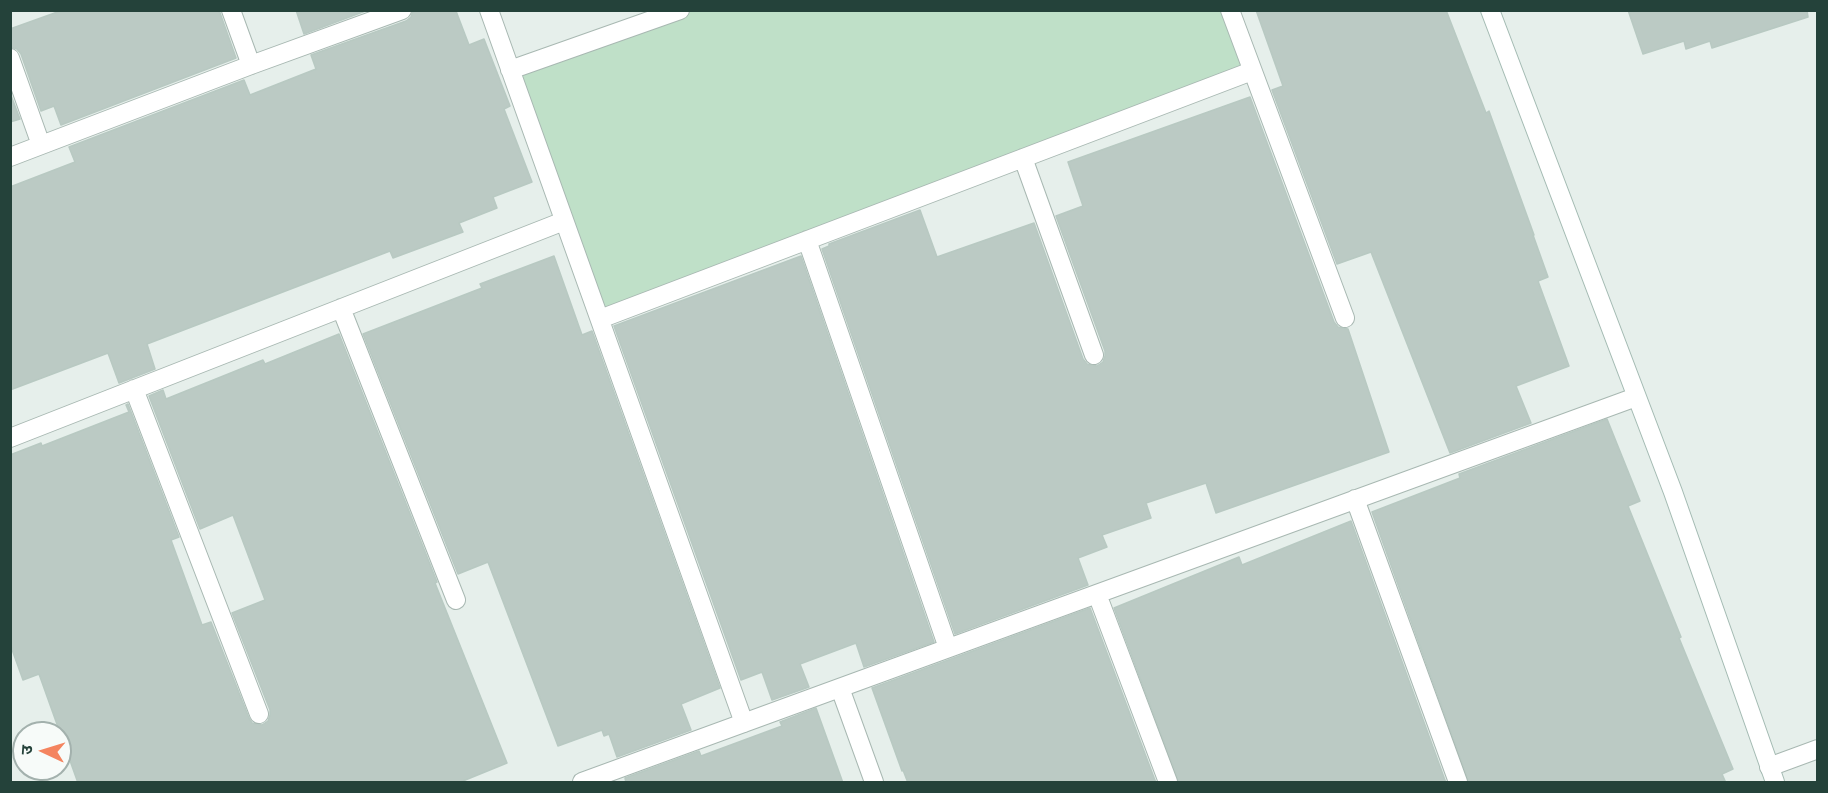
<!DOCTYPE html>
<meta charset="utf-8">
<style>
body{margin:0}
#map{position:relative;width:1828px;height:793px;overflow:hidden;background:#e6efeb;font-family:"Golos Text","Noto Sans Devanagari",sans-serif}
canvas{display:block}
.frame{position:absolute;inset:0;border:12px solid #24423a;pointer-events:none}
.north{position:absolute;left:12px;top:721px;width:60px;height:60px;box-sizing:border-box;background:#f7fbf9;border:2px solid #a3b1ad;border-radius:50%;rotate:274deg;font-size:16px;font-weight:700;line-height:24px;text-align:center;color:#24423a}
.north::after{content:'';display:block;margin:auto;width:21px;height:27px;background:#f4845f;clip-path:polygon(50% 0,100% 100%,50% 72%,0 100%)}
</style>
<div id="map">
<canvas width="1828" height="793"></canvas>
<div class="frame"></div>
<div class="north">उ</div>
</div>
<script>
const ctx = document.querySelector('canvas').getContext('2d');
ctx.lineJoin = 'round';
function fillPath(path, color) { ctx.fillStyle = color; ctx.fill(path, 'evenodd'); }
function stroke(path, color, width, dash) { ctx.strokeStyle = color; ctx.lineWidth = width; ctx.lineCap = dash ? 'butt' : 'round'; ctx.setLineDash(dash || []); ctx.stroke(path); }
const green = new Path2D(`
 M1230,10L1252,71L600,319L510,70L685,11Z`);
const building = new Path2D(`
 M63,10H219L236,58L61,125L54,106L41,111L21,54L17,49L10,47V29Z
 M296,10H368L304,34Z
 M413,10L456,11L469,45L484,39L510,106L504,109L532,182L493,197L497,208L459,223L463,232L393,258L390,251L147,344L155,369L119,383L108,353L10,390V187L75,162L69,147L244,80L250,95L316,69L311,55L406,21L411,17Z
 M1256,10H1446L1486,113L1489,111L1534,235H1533L1548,277L1538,281L1569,366L1516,386L1531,423L1450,453L1371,252L1337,264L1272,90L1283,86Z
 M1628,10H1807L1808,17L1712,48L1710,41L1686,49L1684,41L1643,54Z
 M10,93L20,119L10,122Z
 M1250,97L1334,322L1338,327L1348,329L1389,452L1216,513L1206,483L1146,503L1151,518L1102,535L1107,547L1078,558L1088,585L955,634L822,249L829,246V244L920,210L937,257L1034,223L1083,359L1087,364L1097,366L1103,362L1105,356V351L1056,216L1083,206L1068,162Z
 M554,256L582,335L592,331L720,688L681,704L691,730L617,757L609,734L604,736L602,730L558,746L488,562L458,574L363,334L482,288L480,284Z
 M801,256L934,642L864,667L856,643L800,664L809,687L772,700L762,672L741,680L614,326Z
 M339,334L437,582L435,583L507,763L458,783H78L39,674L23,680L10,644V455L41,443L42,446L129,412L126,405L128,404L179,537L171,540L202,625L211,622L249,718L252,723L262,725L268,721L270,715V710L232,613L265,600L233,515L200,529L149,396L163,390L166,399L263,360L265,364Z
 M1607,419L1640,501L1628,506L1681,637L1679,638L1733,769L1722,774L1726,783H1469L1372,512L1460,478L1459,474Z
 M1351,521L1446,783H1179L1114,608L1239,557L1242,565Z
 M1090,608L1156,783H908L903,770L902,771L872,688Z
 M816,708L843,783H626L625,778L699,751L701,756L782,726L780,722Z`);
const street = new Path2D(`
 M231,10L251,65
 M489,10L744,723
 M1230,10L1345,318
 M10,58L41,145
 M510,70L680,10
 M10,157L251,65L402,10
 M1023,158L1094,355
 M807,240L948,648
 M341,308L456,600
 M600,319L1252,71
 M134,389L259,714
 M10,438L564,221
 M1355,499L1458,782
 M1097,594L1168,782
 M840,688L874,782
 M1769,767L1818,749
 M582,782L1636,397`);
const secondary = new Path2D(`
 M1490,10L1673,492L1775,782`);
fillPath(green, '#bfe0c8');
fillPath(building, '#bbcac4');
stroke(building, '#b8c9c2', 1.5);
stroke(street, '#a8b8b2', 20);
stroke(secondary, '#a4bbb3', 20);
stroke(street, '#fff', 18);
stroke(secondary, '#fff', 18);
</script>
